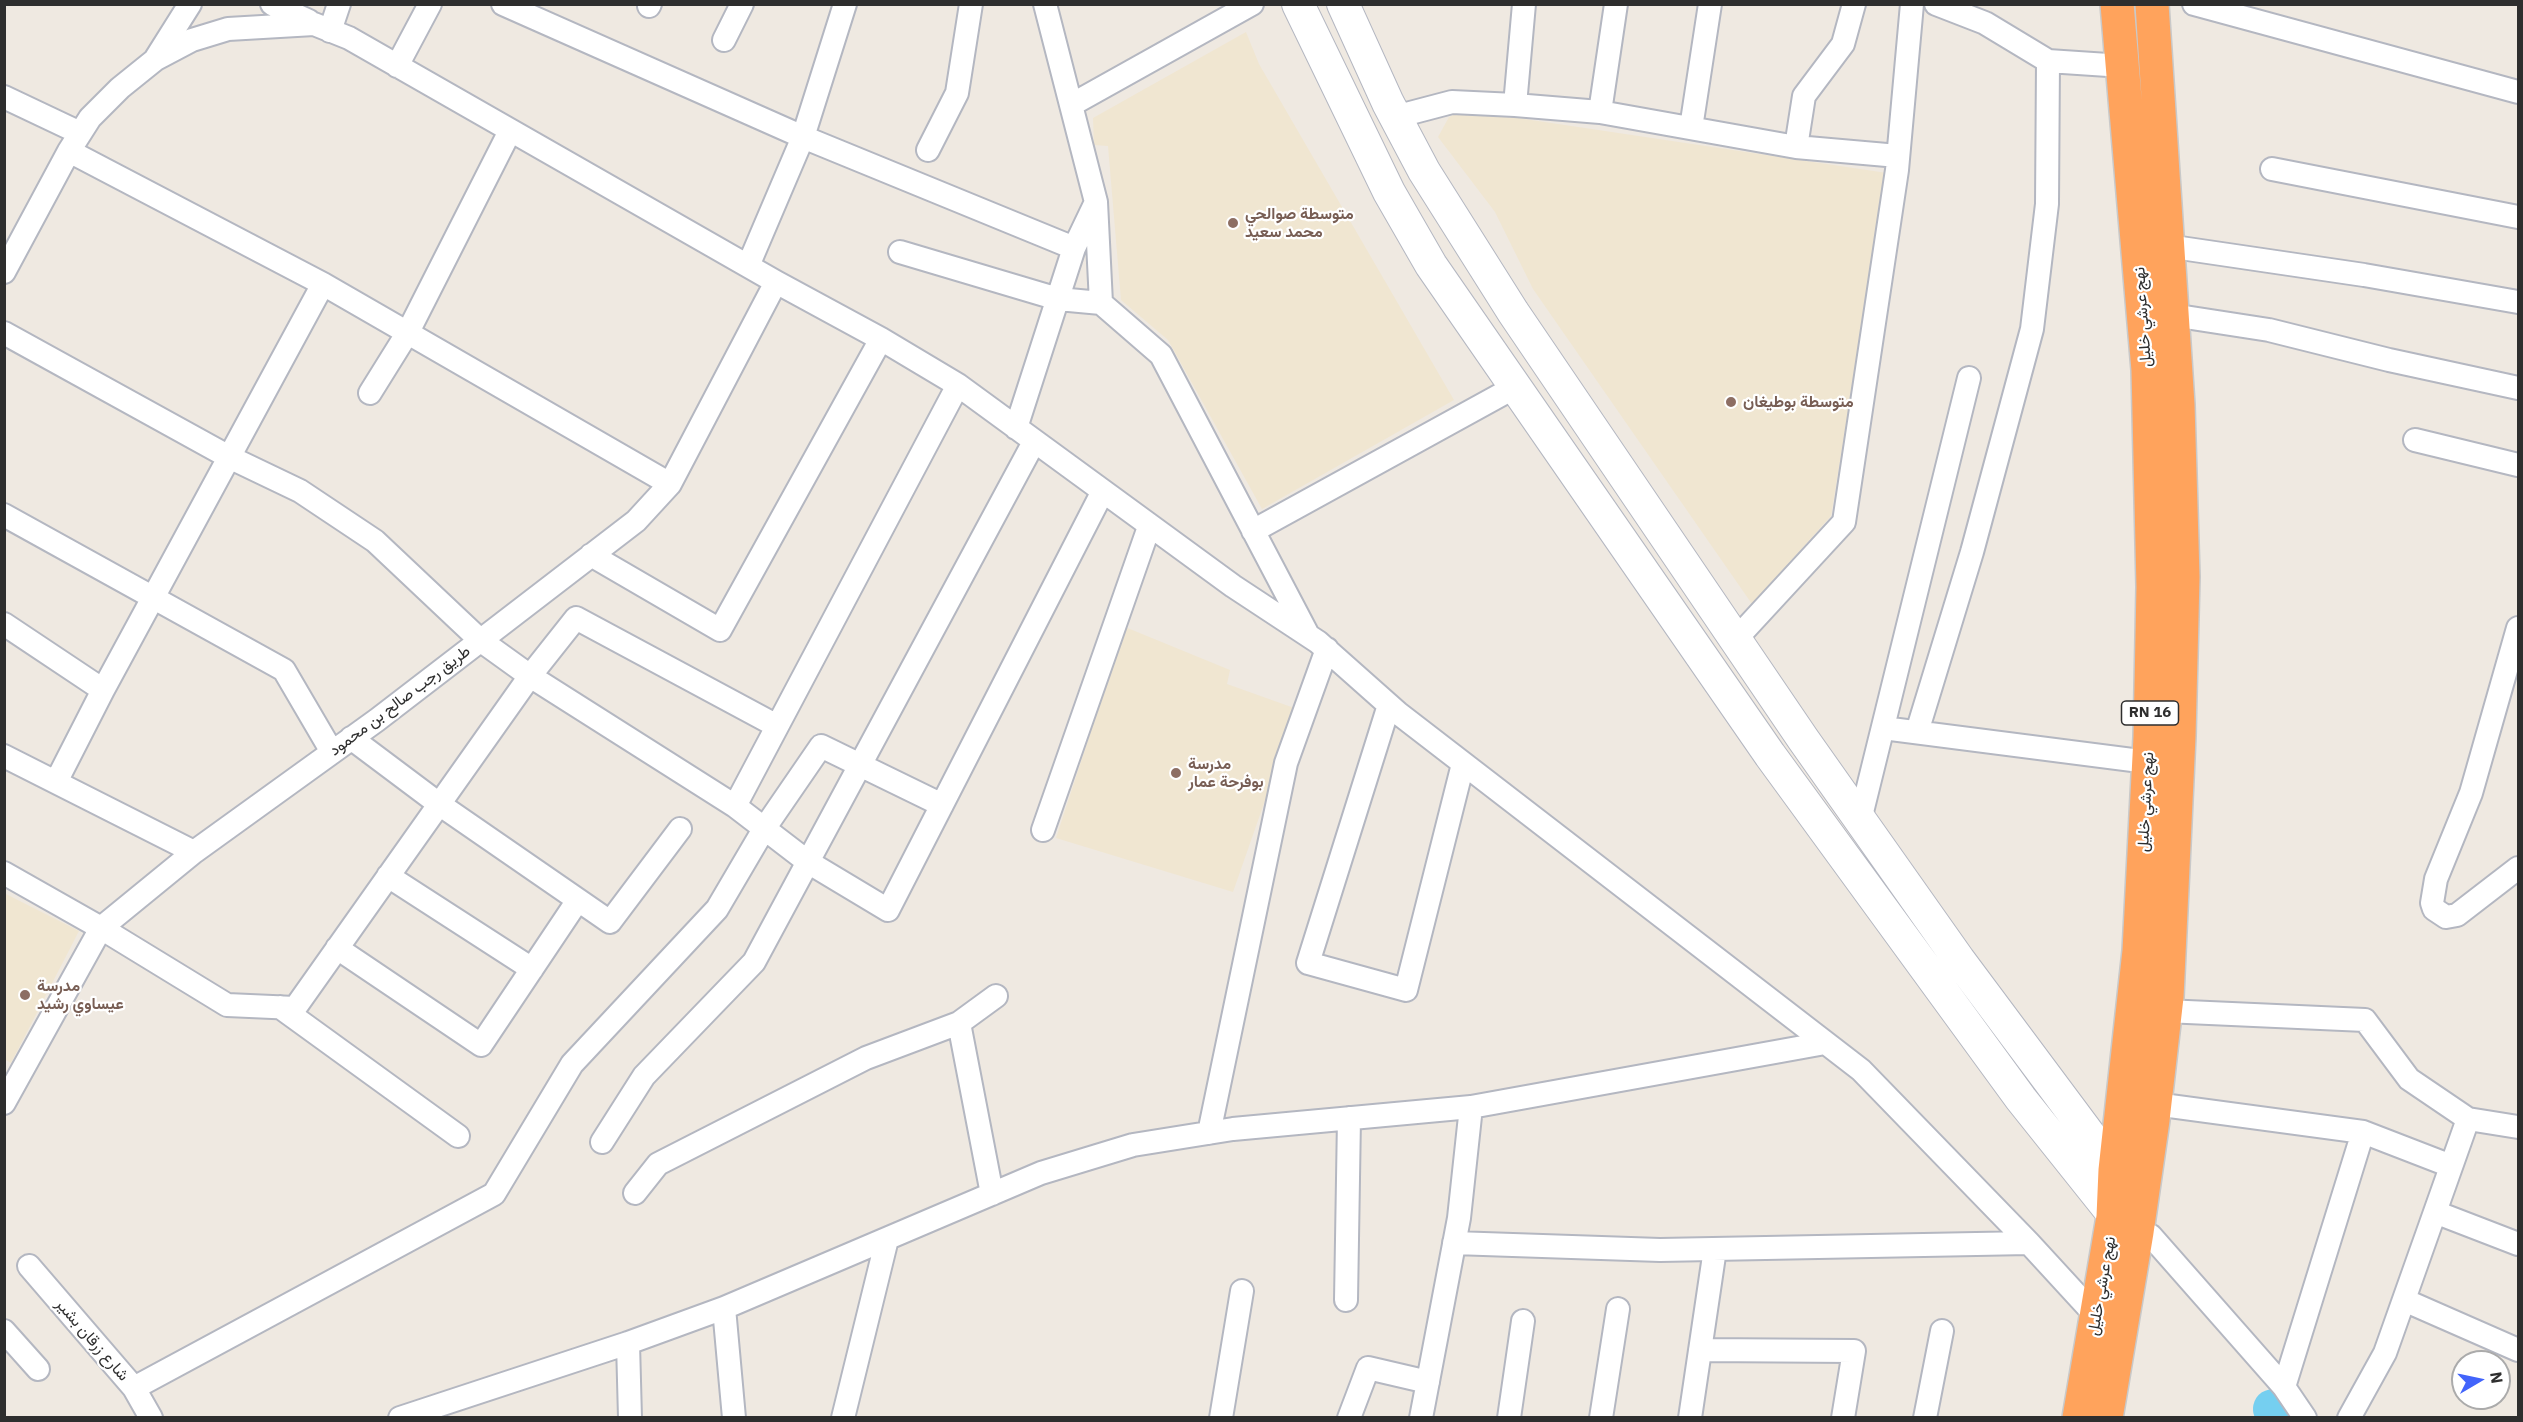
<!DOCTYPE html>
<meta charset="utf-8">
<style>
body{margin:0}
#map{position:relative;width:2523px;height:1422px;overflow:hidden;background:#efe9e1;font-family:"IBM Plex Sans",sans-serif}
canvas{display:block}
.frame{position:absolute;inset:0;border:6px solid #2e2e2e;pointer-events:none}
.north{position:absolute;left:2451px;top:1350px;width:60px;height:60px;box-sizing:border-box;background:#fff;border:2px solid #ababab;border-radius:50%;rotate:81deg;font-size:16px;font-weight:700;line-height:24px;text-align:center;color:#2e2e2e}
.north::after{content:'';display:block;margin:auto;width:21px;height:27px;background:#4264fb;clip-path:polygon(50% 0,100% 100%,50% 72%,0 100%)}
</style>
<div id="map">
<canvas width="2523" height="1422"></canvas>
<div class="frame"></div>
<div class="north">N</div>
</div>
<script>
const ctx = document.querySelector('canvas').getContext('2d');
ctx.lineJoin = 'round';
function fillPath(path, color) { ctx.fillStyle = color; ctx.fill(path, 'evenodd'); }
function stroke(path, color, width, dash) { ctx.strokeStyle = color; ctx.lineWidth = width; ctx.lineCap = dash ? 'butt' : 'round'; ctx.setLineDash(dash || []); ctx.stroke(path); }
function drawText(font, color, halo, rows, align = 'center') {
  ctx.font = font + ' "IBM Plex Sans",Vazirmatn,sans-serif'; ctx.lineWidth = 4.5; ctx.setLineDash([]); ctx.textBaseline = 'middle'; ctx.strokeStyle = halo; ctx.fillStyle = color; for (const [text, x, y, turn = 0] of rows) {
    ctx.save(); ctx.translate(x, y); ctx.rotate((+turn || 0) * Math.PI / 180); ctx.textAlign = isNaN(turn) ? turn : align; if (halo) ctx.strokeText(text, 0, 0); ctx.fillText(text, 0, 0); ctx.restore();
  }
}
const education = new Path2D(`
 M1246,32L1259,64L1454,400L1262,509L1168,340L1121,300L1108,146L1094,145L1093,118Z
 M1464,110L1887,173L1831,516L1752,604L1533,289L1495,212L1438,137L1449,117Z
 M1125,627L1230,670L1227,684L1297,709L1233,892L1056,838Z
 M4,893L79,931L11,1063L4,1059Z`);
const river = new Path2D(`
 M2273,1409L2279,1418`);
const street = new Path2D(`
 M272,4L309,21
 M503,4L803,137L1074,248
 M1936,4L1985,23L2048,61L2123,66
 M2194,4L2518,92
 M649,6L650,4
 M330,31L339,4
 M724,40L742,4
 M156,58L190,4
 M397,66L430,4
 M4,97L80,133
 M1071,105L1252,4
 M1515,105L1524,4
 M1600,112L1616,4
 M1395,117L1452,102L1515,105L1600,112L1796,147L1898,156
 M1691,128L1710,4
 M1796,147L1804,96L1843,44L1854,4
 M928,150L957,93L971,4
 M69,151L323,284L670,484
 M2272,169L2518,217
 M1096,202L1101,303L1161,355L1307,633
 M2167,246L2364,275L2518,302
 M900,252L1058,299L1101,303
 M748,266L803,137L845,4
 M4,272L69,151L90,118L120,88L156,59L192,40L228,29L314,24L349,38L776,282L881,339L958,385L1233,586L1318,642L1398,713L1861,1070L2029,1243L2097,1317
 M2172,315L2269,330L2389,360L2518,388
 M4,333L229,457L300,491L375,541L480,640L530,676L735,806L958,385
 M370,393L408,332L510,131
 M1016,428L1074,248L1096,202L1045,4
 M2415,440L2518,465
 M4,515L284,670L332,752
 M1253,531L1515,387
 M591,555L720,630L881,339
 M4,624L103,690L323,284
 M2518,628L2471,793L2436,879L2432,903L2434,909L2446,917L2457,915L2518,868
 M1736,639L1844,522L1897,170L1912,4
 M1389,705L1308,963L1406,990L1463,764
 M1883,728L2148,762
 M1917,732L1972,552L2032,329L2047,204L2048,61
 M351,738L439,804L610,922L680,829
 M4,756L194,852
 M56,782L103,690
 M735,806L808,862L888,910L1103,491
 M1860,820L1969,378
 M1043,830L1149,527
 M4,873L101,928L227,1005L295,1008L530,676L576,618L777,726
 M388,876L532,969
 M337,948L481,1045L578,900
 M280,1007L458,1136
 M2165,1011L2365,1020L2409,1079L2468,1119L2518,1127
 M4,1103L101,928L194,852L377,720L636,521L670,484L776,282
 M2155,1104L2363,1132L2451,1166
 M1209,1133L1286,763L1327,649
 M602,1142L644,1076L754,962L1034,442
 M635,1193L658,1164L866,1058L959,1023
 M992,1194L959,1023L996,996
 M2435,1212L2518,1244
 M2151,1236L2284,1387L2305,1418
 M1454,1243L1660,1250L2029,1243
 M29,1266L134,1388L151,1418
 M1346,1300L1349,1118
 M2404,1300L2518,1350
 M724,1308L734,1418
 M4,1331L38,1369
 M628,1343L630,1418
 M1700,1350L1854,1351L1843,1418
 M2284,1387L2363,1132
 M134,1388L494,1194L572,1064L717,909L764,829L821,746L942,805
 M400,1418L628,1343L724,1308L1041,1173L1133,1145L1233,1129L1471,1107L1825,1043
 M843,1418L887,1239
 M1221,1418L1242,1291
 M1349,1418L1368,1368L1428,1382
 M1421,1418L1459,1218L1471,1107
 M1509,1418L1523,1321
 M1601,1418L1618,1309
 M1690,1418L1715,1249
 M1925,1418L1942,1331
 M2349,1418L2385,1353L2468,1119`);
const secondary = new Path2D(`
 M1298,4L1389,192L1431,265L1770,755L2021,1099L2124,1228
 M1343,4L1388,103L1424,171L1513,312L1803,739L1959,960L2126,1184`);
const highway = new Path2D(`
 M2079,1418L2113,1217L2115,1170L2139,951L2150,737L2153,587L2148,370L2117,4
 M2106,1418L2137,1232L2153,1120L2167,997L2179,736L2183,577L2178,405L2152,4`);
const markers = [
 [1233,223,6,"#8d6e63"],
 [1731,402,6,"#8d6e63"],
 [1176,773,6,"#8d6e63"],
 [25,995,6,"#8d6e63"]
];
const shields = [
 [2150,713,57]
];
const shieldNames = [
 ["RN 16",2150,713]
];
const educationNames = [
 ["متوسطة صوالحي",1245,214],
 ["محمد سعيد",1245,232],
 ["متوسطة بوطيغان",1743,402],
 ["مدرسة",1188,764],
 ["بوفرحة عمار",1188,782],
 ["مدرسة",37,986],
 ["عيساوي رشيد",37,1004]
];
const streetNames = [
 ["نهج عرشي خليل",2143,317,-94],
 ["طريق رجب صالح بن محمود",400,701,-37],
 ["نهج عرشي خليل",2146,802,-87],
 ["نهج عرشي خليل",2102,1286,-80],
 ["شارع زرقان بشير",92,1340,49]
];
fillPath(education, '#f0e6d1');
stroke(river, '#75cff0', 40);
stroke(street, '#b4b7c1', 26);
stroke(secondary, '#b4b7c1', 34);
stroke(highway, '#c9c9c9', 36);
stroke(street, '#fff', 22);
stroke(secondary, '#fff', 32);
stroke(highway, '#ffa35c', 33);
for (const [x, y, r, color] of markers) { const dot = new Path2D(); dot.arc(x, y, r, 0, 2 * Math.PI); ctx.fillStyle = color; ctx.fill(dot); stroke(dot, '#fff', 2); }
for (const [x, y, w] of shields) { const box = new Path2D(); box.roundRect(x - w / 2, y - 12, w, 24, 4.5); ctx.fillStyle = '#fff'; ctx.fill(box); stroke(box, '#2e2e2e', 1.5); }
drawText('bold 15px', '#2e2e2e', null, shieldNames);
drawText('bold 16px', '#785e54', '#fff', educationNames, 'left');
drawText('16px', '#2e2e2e', '#fff', streetNames);
</script>
